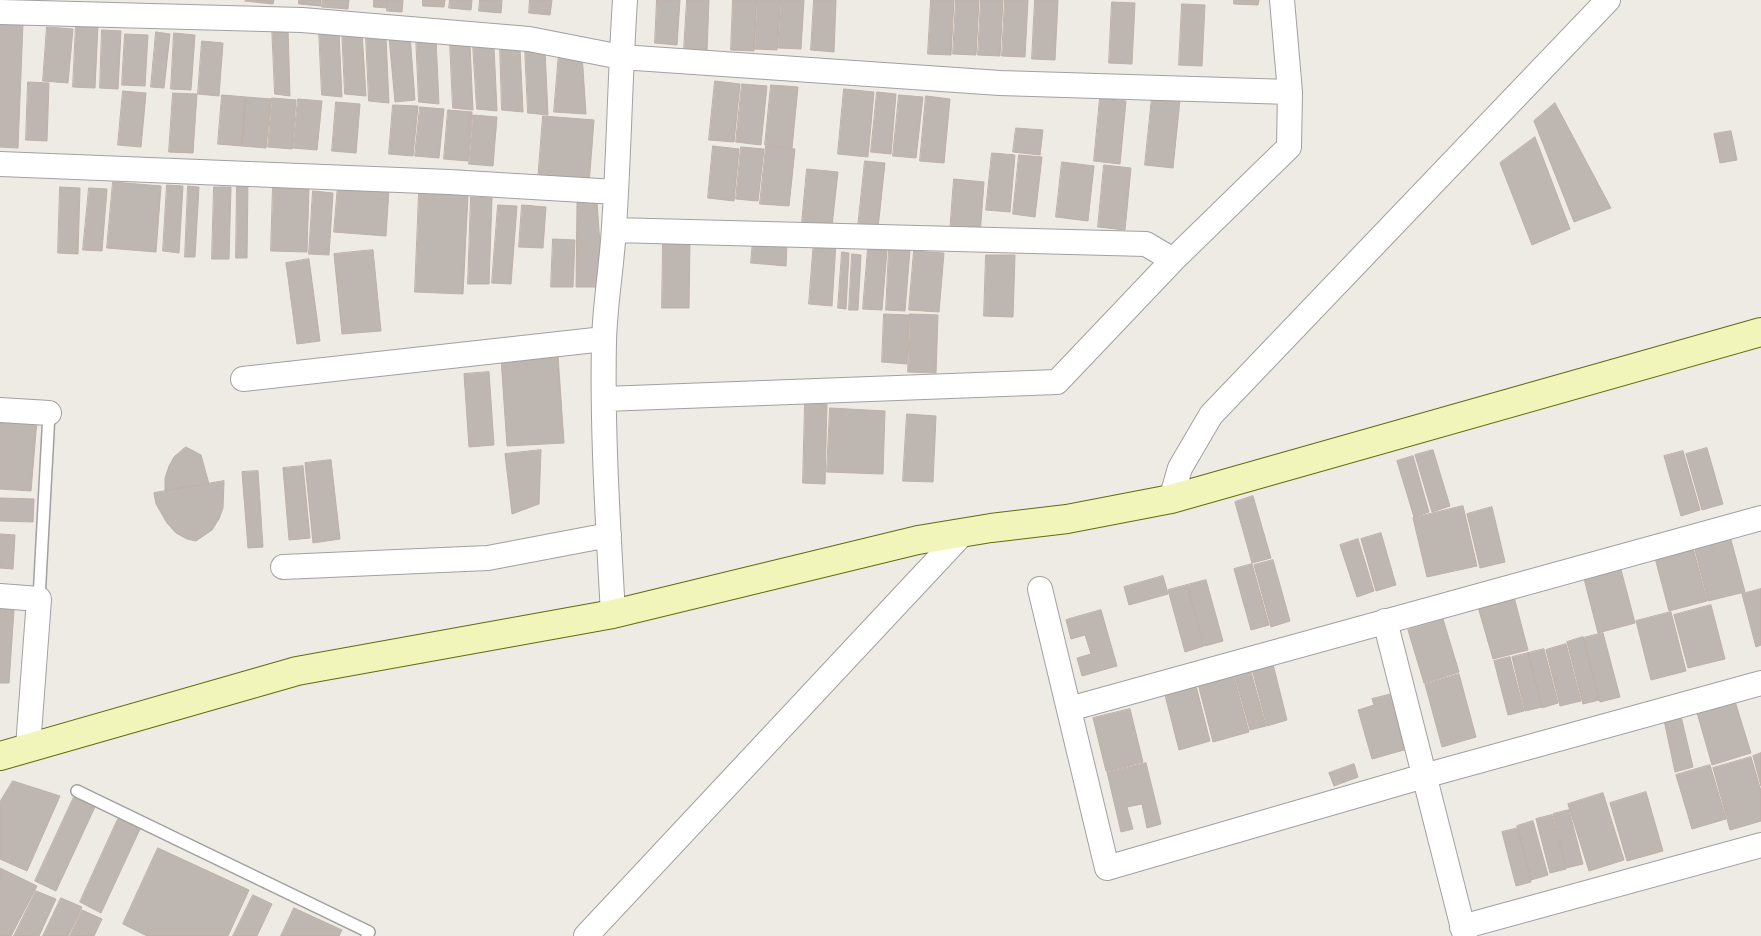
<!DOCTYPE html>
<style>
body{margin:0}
canvas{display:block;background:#eeeae4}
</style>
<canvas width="1761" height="936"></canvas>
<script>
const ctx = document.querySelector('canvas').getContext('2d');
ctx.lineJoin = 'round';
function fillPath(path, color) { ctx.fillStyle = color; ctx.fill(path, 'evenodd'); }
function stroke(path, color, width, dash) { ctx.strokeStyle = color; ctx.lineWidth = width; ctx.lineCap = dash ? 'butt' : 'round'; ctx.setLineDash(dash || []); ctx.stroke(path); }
const building = new Path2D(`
 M246,0H274L273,4L245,1Z
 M299,0H321V6L299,4Z
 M323,0H349L348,9L322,7Z
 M374,0H387V8L374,7Z
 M388,0H403L402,12L387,11Z
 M423,0H445L444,7L423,6Z
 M450,0H472L471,10L449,8Z
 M480,0H502L501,13L479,11Z
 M530,0H552L550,15L529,13Z
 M657,0H680L677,45L655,43Z
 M687,0H709L707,51L684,50Z
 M733,0H756L754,51L731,50Z
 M757,0H780L777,50L755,49Z
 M781,0H804L801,49L778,48Z
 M814,0H836L834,52L811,50Z
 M931,0H954L951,55L928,54Z
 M956,0H979L976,55L953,54Z
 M981,0H1003L1000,56L978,55Z
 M1005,0H1028L1025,57L1002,56Z
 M1035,0H1058L1055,60L1032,59Z
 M1234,0H1259L1258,5L1234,4Z
 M1112,2L1135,3L1132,64L1109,63Z
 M1182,4L1205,5L1202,66L1179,65Z
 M0,22L23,23L18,148L0,147Z
 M76,24L98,25L95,88L73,87Z
 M272,26L288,28L290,96L275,94Z
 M47,27L73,29L68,83L43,81Z
 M102,30L121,31L118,89L100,88Z
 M319,30L339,33L342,97L322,95Z
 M342,30L362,32L366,96L345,94Z
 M156,32L170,34L164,88L151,87Z
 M174,33L195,35L191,90L171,89Z
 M125,34L148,35L145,86L122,85Z
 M410,35L415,100L395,102L389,37Z
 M366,36L386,38L389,103L369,101Z
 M416,37L436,39L439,104L419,102Z
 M202,41L223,43L219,96L198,94Z
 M450,43L470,45L473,110L453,108Z
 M473,45L494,47L497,111L477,109Z
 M500,46L520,48L523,112L502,110Z
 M525,48L545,50L548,115L528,113Z
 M559,53L582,54L586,114L554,112Z
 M715,81L740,84L734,142L709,140Z
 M28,82L49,83L47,141L26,140Z
 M742,84L767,86L761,145L736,142Z
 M771,85L798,87L792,148L765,145Z
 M844,89L874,92L868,157L838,154Z
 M123,91L146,93L141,147L118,145Z
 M877,92L896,94L891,154L871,152Z
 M173,93L197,94L193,153L169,152Z
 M222,95L246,97L242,146L218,144Z
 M899,95L923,97L916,158L893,156Z
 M926,96L950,99L944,163L920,161Z
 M246,97L271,99L266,148L242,146Z
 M1152,97L1180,100L1173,168L1145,165Z
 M272,98L296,100L292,149L268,147Z
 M1100,98L1126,101L1120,164L1094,161Z
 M298,99L322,101L317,150L293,148Z
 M336,102L360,104L356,153L332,151Z
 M1555,103L1611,208L1574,222L1534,121Z
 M393,105L418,106L413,156L389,154Z
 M420,107L444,109L439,158L415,156Z
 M448,110L472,112L468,161L444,159Z
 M473,115L497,117L493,166L469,164Z
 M543,116L594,120L589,185L538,180Z
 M1016,128L1043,130L1040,155L1013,152Z
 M1731,131L1737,160L1720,163L1714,134Z
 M1535,137L1570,229L1532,245L1500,163Z
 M713,146L739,149L734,201L708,198Z
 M766,146L795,149L789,206L760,204Z
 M741,147L764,149L758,201L736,199Z
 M992,153L1015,155L1010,212L986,210Z
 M1019,155L1042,157L1035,217L1013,214Z
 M865,161L885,163L878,228L858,227Z
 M1062,162L1094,166L1088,221L1056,217Z
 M1104,165L1131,168L1125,230L1098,227Z
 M807,169L838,172L832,226L802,223Z
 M954,179L984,182L980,235L950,232Z
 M237,180H248L247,258H236Z
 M113,182L161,186L156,252L107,248Z
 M167,185L183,186L179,253L163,251Z
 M273,185H309L307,252L271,251Z
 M338,185L389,189L386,236L334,232Z
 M188,186L199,187L195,257H185Z
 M60,187L80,188L78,254L58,253Z
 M214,187H231L229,259H212Z
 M89,188L107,189L102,251L83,250Z
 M313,191L333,193L329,255L309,254Z
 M419,193L468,195L463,294L415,292Z
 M471,197L492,198L489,284H468Z
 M597,202L603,287H576L577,203Z
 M498,205L517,206L511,284L492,283Z
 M522,205L546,207L543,248L519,247Z
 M553,239L575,240L573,287H551Z
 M814,240L836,242L832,306L809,304Z
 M753,241L787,243L786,266L751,263Z
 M663,242H690L689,308H662Z
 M868,248L887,250L882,310L863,309Z
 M889,249L910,250L905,311L886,310Z
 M373,250L381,331L342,334L334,254Z
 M914,251L944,253L939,312L909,310Z
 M842,252L849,253L846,309L838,308Z
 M852,254L861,255L858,310H849Z
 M986,255H1015L1013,317L984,316Z
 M309,259L320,341L297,344L286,263Z
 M884,314L909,315L907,364L882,362Z
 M910,314L938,315L936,373L908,372Z
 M558,355L564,443L507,446L501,358Z
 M489,372L494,445L469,447L464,374Z
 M805,404H827L825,484L803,483Z
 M830,408L885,411L883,474L827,472Z
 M907,414L936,416L933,482L903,481Z
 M0,417L37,420L31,491L0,489Z
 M186,447L201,455L209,484L165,491V478L169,466L174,457Z
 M1707,448L1723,504L1702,510L1686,454Z
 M541,450L539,504L512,514L505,454Z
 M1433,450L1450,506L1432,512L1415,455Z
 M1683,451L1700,510L1681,516L1664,456Z
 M1413,456L1429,512L1414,517L1397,461Z
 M331,460L340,539L313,543L305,463Z
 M303,466L310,538L289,540L283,468Z
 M258,471L263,547L248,548L242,472Z
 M224,481L223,508L219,519L212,530L196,541L187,539L176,533L167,523L156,504L154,493Z
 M1253,496L1271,558L1252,563L1235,502Z
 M0,498L34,499L33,522L0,521Z
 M1463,506L1477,566L1427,577L1413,518Z
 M1492,507L1505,562L1480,568L1467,514Z
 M1381,533L1396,585L1376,591L1361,539Z
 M0,534L15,535L13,569L0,568Z
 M1730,536L1745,592L1708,601L1694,546Z
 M1358,539L1374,591L1357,597L1340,545Z
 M1693,548L1707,601L1669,611L1655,558Z
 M1273,560L1290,621L1271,627L1254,565Z
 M1619,562L1635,623L1598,633L1582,571Z
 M1252,564L1269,625L1251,630L1234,569Z
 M1163,576L1168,594L1129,605L1124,587Z
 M1206,580L1223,641L1205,646L1187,585Z
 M1187,585L1204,646L1185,652L1168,590Z
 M1761,589V645L1756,647L1742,594Z
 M1514,597L1528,650L1493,659L1478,607Z
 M1711,605L1725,659L1688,668L1674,615Z
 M0,609L14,610L9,683H0Z
 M1101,610L1117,666L1082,676L1077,658L1091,654L1085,635L1071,639L1066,620Z
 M1671,612L1686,671L1651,680L1636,621Z
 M1443,619L1459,672L1424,683L1408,630Z
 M1603,633L1620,697L1600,702L1583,638Z
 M1583,637L1599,700L1583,704L1567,642Z
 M1566,644L1581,701L1560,706L1546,650Z
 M1544,649L1558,703L1542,708L1528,653Z
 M1528,653L1542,707L1525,711L1512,657Z
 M1510,657L1524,711L1508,715L1494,661Z
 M1273,664L1287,720L1267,726L1252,669Z
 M1249,665L1266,726L1250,730L1233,670Z
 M1232,670L1249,732L1213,742L1197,680Z
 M1459,674L1476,737L1442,747L1425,684Z
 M1195,682L1210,741L1179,750L1164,691Z
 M1396,693L1411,748L1372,759L1358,710L1374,705L1372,699Z
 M1734,698L1751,753L1712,765L1696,709Z
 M1130,709L1143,762L1106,771L1093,718Z
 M1681,716L1693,767L1675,772L1664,720Z
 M1761,753V786L1753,756Z
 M1751,757L1761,791V821L1730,830L1713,768Z
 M1146,763L1161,824L1147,828L1142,804L1127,807L1133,829L1121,832L1107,772Z
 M1354,764L1358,777L1334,786L1329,773Z
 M1710,765L1726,819L1692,829L1676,775Z
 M13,781L60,796L27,871L0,859V802Z
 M1646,792L1663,851L1627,861L1610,803Z
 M1603,793L1624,860L1589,871L1568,804Z
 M74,797L95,807L56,891L35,881Z
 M1569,810L1583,864L1566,868L1553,814Z
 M1552,815L1566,869L1550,873L1536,819Z
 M118,819L140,829L101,913L80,902Z
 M1533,821L1548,875L1531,880L1517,826Z
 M1518,828L1531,882L1516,886L1502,832Z
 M158,848L249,890L228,936H147L123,924Z
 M0,868L37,886L11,936H0Z
 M36,891L56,899L39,936H14Z
 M253,895L272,904L257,936H233Z
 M61,898L82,907L68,936H43Z
 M294,908L342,930L339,936H281Z
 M82,910L102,919L94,936H70Z`);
const lane = new Path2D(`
 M39,599L49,413
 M77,791L369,932L367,936`);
const street = new Path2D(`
 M0,12L302,20L529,39L621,57L1000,83L1290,92
 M0,164L449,182L616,192
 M614,230L1146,244L1173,260
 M243,379L604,339
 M604,399L1057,382L1173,260L1289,147L1290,92L1282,0
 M0,410L49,413
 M1171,499L1180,468L1211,415L1608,0
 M283,567L488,558L609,535
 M1040,589L1107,868L1424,776L1761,683
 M0,596L39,599L28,747
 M613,614C608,523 602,432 604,341C605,303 612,265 614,227C619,152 620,76 625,0
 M1385,621L1465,936
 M1069,709L1761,518
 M1462,927L1761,845
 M586,936L964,532`);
const secondary = new Path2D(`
 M0,756L297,671L613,614L918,540L991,528L1067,519L1171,499L1761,332`);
fillPath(building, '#beb6b0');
stroke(building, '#beb1a7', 1);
stroke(lane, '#a1a1a1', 14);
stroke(street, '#a1a1a1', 26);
stroke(secondary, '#626c0c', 30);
stroke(lane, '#fff', 11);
stroke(street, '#fff', 24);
stroke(secondary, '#f2f5ba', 28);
</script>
